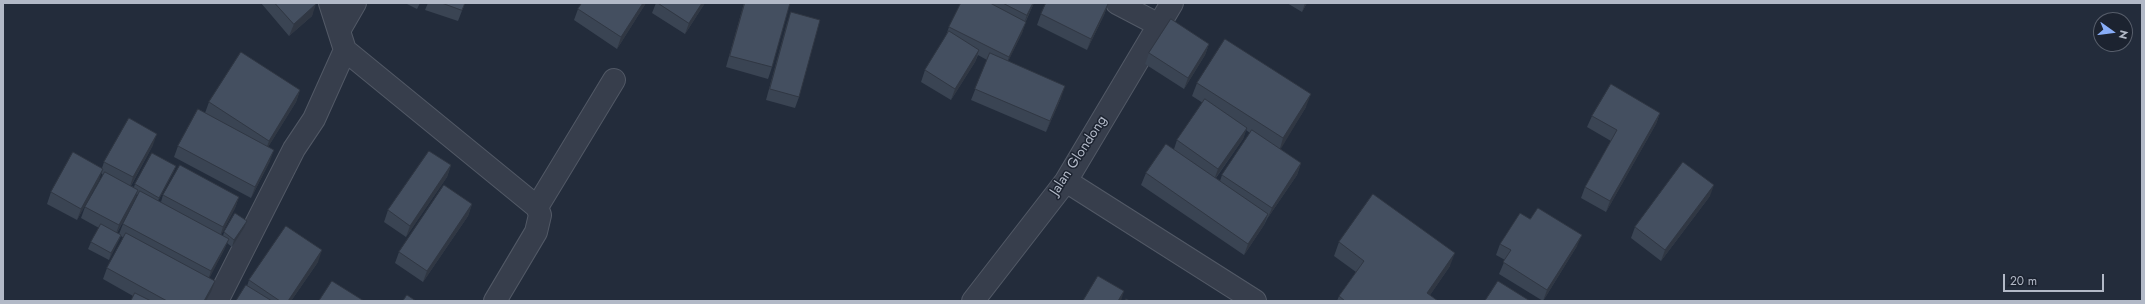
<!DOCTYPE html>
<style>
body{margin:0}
#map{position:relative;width:2145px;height:304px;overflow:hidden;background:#232c3b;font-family:Jost,sans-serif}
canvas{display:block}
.frame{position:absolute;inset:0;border:4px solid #b2b9c7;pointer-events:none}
.north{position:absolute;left:2093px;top:12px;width:40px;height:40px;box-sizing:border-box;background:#1c2330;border:1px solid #585f6c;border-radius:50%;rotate:104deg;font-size:11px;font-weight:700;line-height:16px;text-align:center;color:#b2b9c7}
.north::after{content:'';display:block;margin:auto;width:14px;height:18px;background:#88adf7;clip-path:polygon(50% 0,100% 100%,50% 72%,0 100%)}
.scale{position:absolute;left:2003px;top:274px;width:101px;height:18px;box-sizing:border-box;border:2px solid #b2b9c7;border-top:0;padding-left:5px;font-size:12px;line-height:14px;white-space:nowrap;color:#b2b9c7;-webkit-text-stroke:3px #1c2330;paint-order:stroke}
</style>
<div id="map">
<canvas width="2145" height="304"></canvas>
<div class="frame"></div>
<div class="north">N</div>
<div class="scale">20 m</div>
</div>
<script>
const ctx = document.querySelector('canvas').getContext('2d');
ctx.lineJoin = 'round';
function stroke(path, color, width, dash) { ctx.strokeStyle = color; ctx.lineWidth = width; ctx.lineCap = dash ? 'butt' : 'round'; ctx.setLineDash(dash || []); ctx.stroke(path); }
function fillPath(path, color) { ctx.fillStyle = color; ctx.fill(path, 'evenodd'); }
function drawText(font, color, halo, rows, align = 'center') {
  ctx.font = font + ' Jost,sans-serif'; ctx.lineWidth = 3; ctx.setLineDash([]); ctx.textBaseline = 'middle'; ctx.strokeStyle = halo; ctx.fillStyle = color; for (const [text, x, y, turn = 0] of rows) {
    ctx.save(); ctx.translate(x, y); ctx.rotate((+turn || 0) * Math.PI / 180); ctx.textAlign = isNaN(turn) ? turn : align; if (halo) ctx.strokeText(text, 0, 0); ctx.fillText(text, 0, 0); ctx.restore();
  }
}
const minor = new Path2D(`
 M1117,3L1159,25
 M340,29L355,3
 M345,50L537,207L540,215L536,232L495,301
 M1066,181L1255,301
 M537,207L614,80
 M217,301L294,149L314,119L345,50L330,3
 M973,301L1066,181L1172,3`);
const wall = new Path2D(`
 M261,3H315L312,16L289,36Z
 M405,3H420L417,9Z
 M428,3H465L458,21L425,10Z
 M582,3H646L617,49L574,20L578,9Z
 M656,3H705L685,34L652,13Z
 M744,3H790L772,67L768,79L726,67Z
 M961,3H1034L1026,21L1022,33L1008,61L1061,98L1046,132L971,100L987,60L978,55L975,62L951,100L921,82L925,70L945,38L949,27Z
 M1287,3H1307L1302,12Z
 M1108,4L1104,15L1087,50L1037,25L1041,14Z
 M791,12L799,97L795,108L766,100L787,23Z
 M1209,44L1205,55L1184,89L1145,64L1149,53Z
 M1197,83L1306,107L1280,149L1301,163L1297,175L1267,219L1264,225L1244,255L1141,185L1146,173L1174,149L1177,140L1203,103L1192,96ZM1246,130L1250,133L1222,175L1220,181L1216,178L1243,139Z
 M300,90L296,102L268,147L270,161L251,198L174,157L178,146L205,113L209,102Z
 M1660,113L1656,124L1606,212L1581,198L1585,187L1611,141L1587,127L1592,116Z
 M153,145L131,186L134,187L135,184L176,166L173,173L158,201L161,202L163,195L239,197L235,208L221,235L223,236L224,232L244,228L232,247L227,243L224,250L209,278L211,292L206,301H131L133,296L103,279L107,268L124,238L121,236L109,260L88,249L91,242L99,228L81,218L85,207L103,175L101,173L99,180L77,220L47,204L51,192L102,168L104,162ZM137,194L138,195L123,224L119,234L117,233L134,201Z
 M451,165L447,177L406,237L384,222L388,210Z
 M1710,196L1661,261L1631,238L1635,227Z
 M472,204L468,216L423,282L395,263L399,252Z
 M1530,219L1577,246L1543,301L1499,274L1505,260L1496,255L1500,244Z
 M1339,242L1450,266L1430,295L1438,301H1337L1339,296L1356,272L1334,256Z
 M318,262L291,301H236L247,286L249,280Z`);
const shadedWall = new Path2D(`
 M643,3H646L617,49L621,37Z
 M702,3H705L685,34L689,23Z
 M1033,3H1034L1023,26L1027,15Z
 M1305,3H1307L1302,12Z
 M316,4L312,16L289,36L294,24Z
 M1108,4L1104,15L1087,50L1091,39Z
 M1026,22L1022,33L1005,68L1009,57Z
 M1209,44L1205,55L1184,89L1188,78Z
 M979,50L975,62L951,100L955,89Z
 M1065,86L1061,98L1046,132L1050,121Z
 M300,90L296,102L265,152L269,141Z
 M1311,94L1306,107L1279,152L1283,138Z
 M1660,113L1656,124L1606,212L1610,201Z
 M1247,128L1243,139L1214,180L1218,169Z
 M157,134L153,145L129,189L133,177Z
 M274,150L270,161L251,198L255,187Z
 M1301,163L1297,175L1267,219L1272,208Z
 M451,165L447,177L406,237L410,226Z
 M176,166L173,173L156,205L159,198Z
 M103,169L99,180L77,220L81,209Z
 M1714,185L1710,196L1661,261L1665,250Z
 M138,190L134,201L115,236L119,225Z
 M239,197L235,208L219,239L223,227Z
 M472,204L468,216L423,282L427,271Z
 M1268,214L1264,225L1244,255L1248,244Z
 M247,221L244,228L232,247L234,240Z
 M121,235L118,242L109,260L111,253Z
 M1582,235L1577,246L1543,301L1547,290Z
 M229,239L224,250L207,283L211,271Z
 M322,250L318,262L291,301H288Z
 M1455,253L1450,266L1426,301L1427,293Z
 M215,281L211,292L206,301H204Z
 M1124,291L1121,301H1118Z`);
const building = new Path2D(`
 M275,3H315L316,4L294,24Z
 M442,3H465L462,10Z
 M582,3H643L621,37L578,9Z
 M658,3H702L689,23Z
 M745,3H790L772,67L730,56Z
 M961,3H990L1026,22L1009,57L949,27Z
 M1003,3H1033L1027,15Z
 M1046,3H1107L1108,4L1091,39L1041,14Z
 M791,12L820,20L799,97L770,89Z
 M1171,19L1209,44L1188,78L1149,53Z
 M949,31L979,50L955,89L925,70Z
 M1225,39L1311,94L1283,138L1197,83Z
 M241,52L300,90L269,141L209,102Z
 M990,53L1065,86L1050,121L975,89Z
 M1611,84L1660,113L1610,201L1585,187L1617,130L1592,116Z
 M1205,99L1247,128L1218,169L1177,140Z
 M198,109L274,150L255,187L178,146Z
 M129,118L157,134L133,177L104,162Z
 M1252,130L1301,163L1272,208L1222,175Z
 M1166,144L1268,214L1248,244L1146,173Z
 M429,151L451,165L410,226L388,210Z
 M73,152L103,169L81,209L51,192Z
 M152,153L176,166L159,198L135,184Z
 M1683,162L1714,185L1665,250L1635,227Z
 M180,165L239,197L223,227L163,195Z
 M105,172L138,190L119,225L85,207Z
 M444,185L472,204L427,271L399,252Z
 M140,191L229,239L211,271L123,224Z
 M1373,194L1455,253L1427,293L1438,301H1345L1339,296L1364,261L1339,242Z
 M1538,208L1582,235L1547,290L1503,262L1511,250L1500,244L1520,213L1530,219Z
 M235,213L247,221L234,240L224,232Z
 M101,224L121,235L111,253L91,242Z
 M286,226L322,250L288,301H280L249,280Z
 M126,233L215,281L204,301H167L107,268Z
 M1098,276L1124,291L1118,301H1083Z
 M332,281L364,301H319Z
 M1498,281L1530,301H1485Z
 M246,285L272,301H236Z
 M135,293L151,301H131Z
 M407,295L416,301H403Z
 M1126,299L1130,301H1125Z`);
const streetNames = [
 ["Jalan Glondong",1079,156,-57]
];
stroke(minor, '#525966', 24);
stroke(minor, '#373e4c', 22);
fillPath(wall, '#3a4453');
fillPath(shadedWall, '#303743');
fillPath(building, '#444f60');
stroke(building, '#303743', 1);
drawText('14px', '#b2b9c7', '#1c2330', streetNames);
</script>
